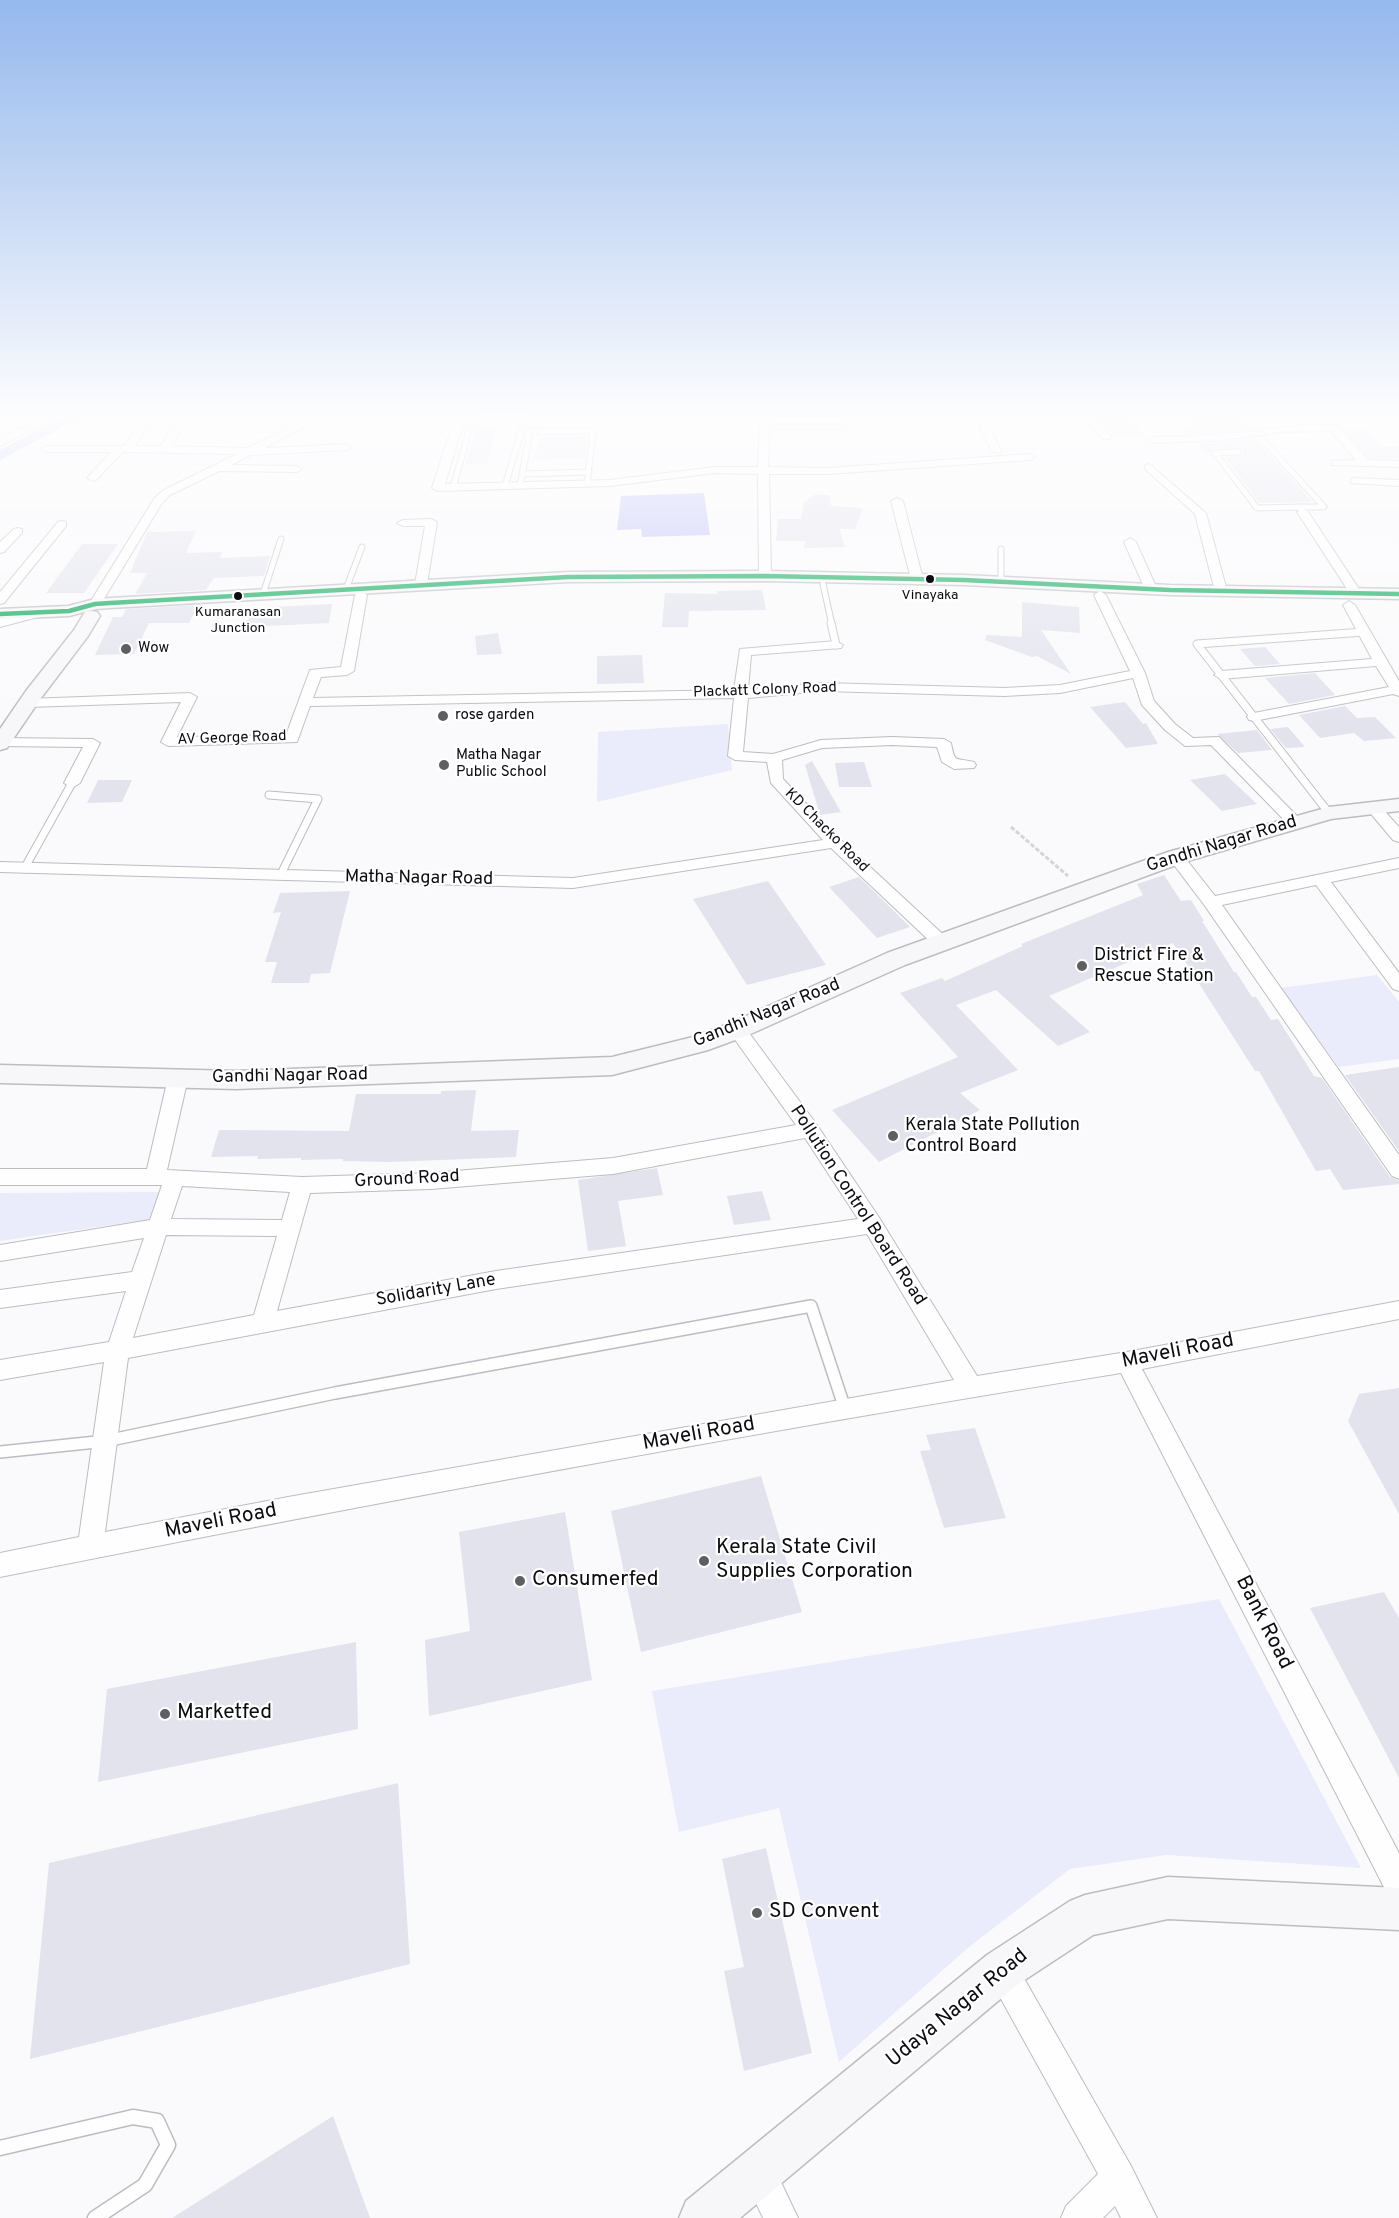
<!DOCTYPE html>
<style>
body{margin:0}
canvas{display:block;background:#fafafc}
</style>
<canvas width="1399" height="2218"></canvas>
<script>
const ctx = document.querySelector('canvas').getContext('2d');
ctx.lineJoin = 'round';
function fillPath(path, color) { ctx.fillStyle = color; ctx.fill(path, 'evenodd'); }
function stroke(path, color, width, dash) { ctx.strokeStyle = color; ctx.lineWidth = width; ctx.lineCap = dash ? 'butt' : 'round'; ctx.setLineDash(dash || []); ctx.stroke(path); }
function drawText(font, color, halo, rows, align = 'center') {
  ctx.font = font + ' Overpass,sans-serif'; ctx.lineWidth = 4.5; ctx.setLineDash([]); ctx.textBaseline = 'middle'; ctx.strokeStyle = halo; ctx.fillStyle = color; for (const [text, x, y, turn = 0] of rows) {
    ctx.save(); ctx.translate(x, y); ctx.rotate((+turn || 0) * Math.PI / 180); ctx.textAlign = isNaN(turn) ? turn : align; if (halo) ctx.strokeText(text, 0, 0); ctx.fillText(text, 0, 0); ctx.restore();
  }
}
const green = new Path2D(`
 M728,724L732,770L597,802L598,732Z
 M1377,975L1399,1002V1059L1339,1067L1281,988Z
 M160,1192L152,1219L0,1241V1193Z
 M1219,1599L1361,1868L1166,1855L1070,1869L969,1947L839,2062L779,1808L679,1832L652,1691Z`);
const water = new Path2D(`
 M704,493L710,535L642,537L641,529L617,530L621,496Z`);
const canal = new Path2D(`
 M64,417H81L0,460V450Z`);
const building = new Path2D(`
 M1098,417H1128L1144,436L1115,437Z
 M1241,417L1251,429L1189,434L1183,426H1196L1190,418Z
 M497,425L487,464H465L477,426Z
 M1344,430H1366L1381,447H1399V459L1369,458Z
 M588,436L585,458L535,459L539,437Z
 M1249,439L1252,443L1260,444L1313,502L1259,503L1225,457L1240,456L1243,452L1242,449L1215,448L1210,453H1205L1197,444Z
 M814,495H830L831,506L863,508L855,529H839L845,547L804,548L805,541H776L778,519H801L804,502Z
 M196,531L186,553L222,552L220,558L270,556L264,576L214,578L206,590L135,594L147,573H130L147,532Z
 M82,544H118L84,593H46Z
 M762,590L766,610L689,611L688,627H662L665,593L717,594V591Z
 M1022,602L1079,607L1080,633L1041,630L1071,674L1037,656L1032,657L985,640L987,635L1022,637Z
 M332,604L329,623L246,627L251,608Z
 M198,605L189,623H149L134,654L95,655L113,617H122L126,609Z
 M498,633L502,654L477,655L475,636Z
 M1265,647L1280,664L1255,666L1240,649Z
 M642,655L644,683L597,684V656Z
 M1315,673L1335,695L1289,704L1265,678Z
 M1125,702L1143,724L1146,723L1158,744L1126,748L1090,707Z
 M1345,706L1357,718L1375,717L1396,738L1364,741L1354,733L1320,738L1299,715Z
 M1288,727L1305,747L1286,748L1270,729Z
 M1257,730L1272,750L1238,753L1217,734Z
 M812,761L841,812L820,815L805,765Z
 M864,762L872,787H839L835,763Z
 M1225,774L1257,804L1222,811L1190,780Z
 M98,780H132L122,802L87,803Z
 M1164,875L1181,901L1191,900L1204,921H1202L1234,972H1236L1252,997H1256L1271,1020L1278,1019L1314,1076L1322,1078L1390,1177L1399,1181V1184L1343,1190L1330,1169L1316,1171L1259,1071H1255L1173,943L1049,996L1090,1032L1058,1046L996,990L956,1005L1018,1070L960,1093L980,1110L879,1162L832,1110L958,1057L900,993L942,978L945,981L1023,946L1021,944L1143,895L1137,884Z
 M859,877L889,906L910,927L877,938L829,887Z
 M768,881L826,965L747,985L693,899Z
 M350,891L330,973L311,974L309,983H271L277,962H265L281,912L273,913L280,893Z
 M1399,1067V1151L1345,1075Z
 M476,1090L471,1131L519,1130L516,1157L390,1162L343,1161V1159L301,1160V1158L257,1159L258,1156L211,1157L219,1130L349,1131L356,1094H441V1091Z
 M657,1168L663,1195L618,1201L626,1246L588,1251L578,1180Z
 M762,1191L771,1220L734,1225L727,1196Z
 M1399,1388V1514L1348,1421L1359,1394Z
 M975,1428L1006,1518L944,1528L920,1451L931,1450L926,1435Z
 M761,1476L802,1612L641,1652L611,1511Z
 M565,1512L592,1680L429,1716L425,1640L470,1631L459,1532Z
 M1384,1592L1399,1618V1778L1310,1608Z
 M356,1642L358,1729L98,1782L107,1689Z
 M398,1783L410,1964L30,2059L49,1863Z
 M766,1848L812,2053L744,2071L724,1971L744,1967L722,1859Z
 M333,2116L370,2218H172Z`);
const path = new Path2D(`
 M1011,827L1068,876`);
const laneFar3 = new Path2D(`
 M765,427H842
 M1254,439H1262L1324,507H1299L1301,510
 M1238,452L1215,453L1257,508L1299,507
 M522,474L589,472
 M520,486L530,432L593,431L587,484
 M453,488L471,423L482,419L522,417L525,419L505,486
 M1001,549V582
 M823,584L832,625
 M346,589L362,547
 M263,594L281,539`);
const laneFar2 = new Path2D(`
 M831,623L836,645
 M269,795L318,799L280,876
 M1329,813L1197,644L1364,632
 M24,869L72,783`);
const laneFar1 = new Path2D(`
 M0,1452L106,1441L335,1393L811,1306L845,1409`);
const lane = new Path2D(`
 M0,2148L133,2117L157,2121L168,2145L145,2185L95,2218`);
const street = new Path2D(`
 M46,417H59L0,446V439Z
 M145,417H155L135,446H161L171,428L175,427L180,430L172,446L247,448L310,417H323L264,448L347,444L352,447L347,450L250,455L231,465L297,466L302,469L297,472L219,471L170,495L162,503L99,607H91L89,604L154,499L162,491L237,454L123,452L96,480L92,481L87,478L111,452H46L41,449L46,446H124Z
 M444,417H465L445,484L610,480L714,467H758L760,417H770L768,467L828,468L1030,454L1035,457L1030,460L828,474H769L771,576L765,580L759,576L758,474L714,473L610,486L438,491L432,488L454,420Z
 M976,417H986L1001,451L1000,453L991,451Z
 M1083,417C1100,417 1102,424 1111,437L1110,439H1102Z
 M1298,417H1309L1317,424L1338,426L1368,460L1399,461V467L1332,465V461L1356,460L1331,431L1284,432L1214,441L1153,443L1148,440L1153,437L1214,435L1305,425Z
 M1391,417H1399V423Z
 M1149,464L1206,513L1227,591L1225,594H1217L1215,591L1195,514L1145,469V465Z
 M1355,478L1399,480V486L1351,483V479Z
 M897,498L903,501L923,579L921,582H913L911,579L891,501Z
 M1303,509L1307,510L1363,595L1361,598H1353L1351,595L1297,512Z
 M431,519L437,522L427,584L421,588L415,584L425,526H403L397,523L403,520Z
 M62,521L66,522V526L4,603L0,604V592L58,522Z
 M18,528L22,529V533L4,552L0,553V542L14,529Z
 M1130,538L1136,542L1157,589L1155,592H1147L1145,589L1124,542Z
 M361,591L367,595L354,671L347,675L321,677L313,698L734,690L740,649L836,641L843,645L841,648L751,655L748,689L823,683L1004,688L1060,685L1130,671L1094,595L1100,591L1106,595L1145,673L1154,701L1175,724L1193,738L1219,737L1304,823L1296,828L1290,826L1211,745L1185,746L1165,730L1142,705L1133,678L1060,693L1004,696L823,691L748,698L743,752L773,754L821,740L892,737L944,739L951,743C955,765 956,757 974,762L976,765L974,768L954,769L942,762L937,747L892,745L822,748L782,760L783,779L841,840L948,939L951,943L948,947H936L831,848L573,888L0,872V862L573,878L823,840L771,783L767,762L735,760L728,756L734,698L310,706L297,742L168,746L161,742L181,702L28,707L21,703L28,699L190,693L197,697L177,737L286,735L310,670L341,667L355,595Z
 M1349,601L1355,605L1399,681V696L1393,694L1254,721L1249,720L1247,717L1249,714L1254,713L1389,687L1376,666L1221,679L1214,675L1221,671L1372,659L1343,605Z
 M42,608L46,609L48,612L46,615L0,627V619Z
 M0,738L93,739L100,743L80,783L72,788L64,783L83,747L1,746Z
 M1374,803L1379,805L1399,827V842L1393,840L1366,808Z
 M1176,852L1182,854L1215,896L1399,858V868L1331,882L1399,973V991L1393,989L1316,885L1222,905L1399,1155V1179L1392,1176L1205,906L1168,857Z
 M737,1024L744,1026L817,1125L880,1219L977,1376L1127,1352L1399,1301V1319L1142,1369L1399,1853V1899L1388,1895L1121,1373C746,1433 372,1503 0,1577V1553L79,1537L104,1362L0,1380V1360L109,1342L126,1291L0,1308V1290L132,1272L144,1238L0,1261V1245L150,1220L162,1185H0V1169H147L168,1078L171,1073L178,1071L185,1073L188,1078L167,1170L302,1177L431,1173L613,1158L796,1125L728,1030L730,1026ZM805,1138L858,1219L496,1271L277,1311L310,1193L431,1189L613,1174ZM182,1186L290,1192L282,1220L171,1219ZM867,1234L954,1380L288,1497L105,1532L128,1358L496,1289ZM166,1235L277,1236L254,1315L133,1338Z
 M1002,1954L1013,1959L1131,2166L1157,2218H1121L1115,2206L1103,2218H1061L1066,2206L1098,2174L991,1981L986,1970L991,1959Z
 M759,2156L771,2161L798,2218H763L742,2173L747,2161Z`);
const secondary = new Path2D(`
 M765,571L964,575L1170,585L1399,589V599L1170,595L964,585L765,581L568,582L110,608L96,609L69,616L0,619V609L68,606L95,599L110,598L568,572Z
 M91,611L97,612L100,616L88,636L41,698L7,748L0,750V729L26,691L74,630L85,612Z
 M1399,799V811L1331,819L1184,862L905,965L746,1036L708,1050L612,1075L236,1089L0,1083V1065L236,1071L612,1057L693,1037L728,1024L887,953L1168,852L1329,807Z
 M1168,1877L1399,1888V1930L1168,1919L1093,1935L1017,1985L740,2218H679L686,2201L987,1955L1070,1901L1085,1895Z`);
const bus1 = new Path2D(`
 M0,614L69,611L95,604L110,603L568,577L765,576L964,580L1170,590L1399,594`);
const markers = [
 [930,579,5,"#0b0b11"],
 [238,596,5,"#0b0b11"],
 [126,649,6,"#5f5f63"],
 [443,716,6,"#5f5f63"],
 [444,765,6,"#5f5f63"],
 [1082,966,6,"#5f5f63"],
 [893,1136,6,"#5f5f63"],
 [704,1561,6,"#5f5f63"],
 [520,1581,6,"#5f5f63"],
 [165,1714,6,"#5f5f63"],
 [757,1913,6,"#5f5f63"]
];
const farBusnames = [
 ["Vinayaka",930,596],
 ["Kumaranasan",238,613],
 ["Junction",238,629]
];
const farPoinames = [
 ["Wow",138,649],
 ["rose garden",455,716],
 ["Matha Nagar",456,756],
 ["Public School",456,773]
];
const farStreetnames = [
 ["Plackatt Colony Road",765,691,-2],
 ["AV George Road",232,739,-2],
 ["KD Chacko Road",826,831,45]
];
const streetNames = [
 ["Gandhi Nagar Road",1222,845,-17],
 ["Matha Nagar Road",419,879,1],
 ["Gandhi Nagar Road",767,1014,-22],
 ["Gandhi Nagar Road",290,1077,-1],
 ["Ground Road",407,1180,-3],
 ["Pollution Control Board Road",857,1206,57],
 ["Solidarity Lane",436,1291,-10]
];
const poiNames = [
 ["District Fire &",1094,956],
 ["Rescue Station",1094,977],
 ["Kerala State Pollution",905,1126],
 ["Control Board",905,1147]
];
const nearStreetnames = [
 ["Maveli Road",1178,1352,-11],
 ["Maveli Road",699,1435,-10],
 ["Maveli Road",221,1522,-11],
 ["Bank Road",1263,1623,63],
 ["Udaya Nagar Road",958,2009,-39]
];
const nearPoinames = [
 ["Kerala State Civil",716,1549],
 ["Supplies Corporation",716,1573],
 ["Consumerfed",532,1581],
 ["Marketfed",177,1714],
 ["SD Convent",769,1913]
];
fillPath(green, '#eaebfb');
fillPath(water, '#babdf4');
fillPath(canal, '#babdf4');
fillPath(building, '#e2e3ed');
stroke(laneFar3, '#bcbdc1', 7);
stroke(laneFar2, '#bcbdc1', 9);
stroke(laneFar1, '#bcbdc1', 14);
stroke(lane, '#bcbdc1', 17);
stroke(street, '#bcbdc1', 2);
stroke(secondary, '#bcbdc1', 3);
stroke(path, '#d5d5d6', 3, [4.5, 2]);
stroke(laneFar3, '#fefeff', 5);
stroke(laneFar2, '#fefeff', 7);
stroke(laneFar1, '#fefeff', 11);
stroke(lane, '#fefeff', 14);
fillPath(street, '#fefeff');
fillPath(secondary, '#f7f7fa');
stroke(bus1, '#00a651', 4.5);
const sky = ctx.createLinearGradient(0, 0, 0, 728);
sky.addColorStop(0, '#95b8ed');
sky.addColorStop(0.57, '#fdfdfe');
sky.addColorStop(1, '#fdfdfe00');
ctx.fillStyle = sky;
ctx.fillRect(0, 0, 1399, 728);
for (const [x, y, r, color] of markers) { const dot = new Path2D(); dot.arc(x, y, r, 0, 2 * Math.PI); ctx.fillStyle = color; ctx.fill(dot); stroke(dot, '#fff', 2); }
drawText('14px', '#0b0b11', '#fff', farBusnames);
drawText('15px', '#0b0b11', '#fff', farPoinames, 'left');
drawText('15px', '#0b0b11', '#fff', farStreetnames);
drawText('18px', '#0b0b11', '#fff', streetNames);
drawText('18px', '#0b0b11', '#fff', poiNames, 'left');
drawText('21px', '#0b0b11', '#fff', nearStreetnames);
drawText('21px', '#0b0b11', '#fff', nearPoinames, 'left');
</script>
